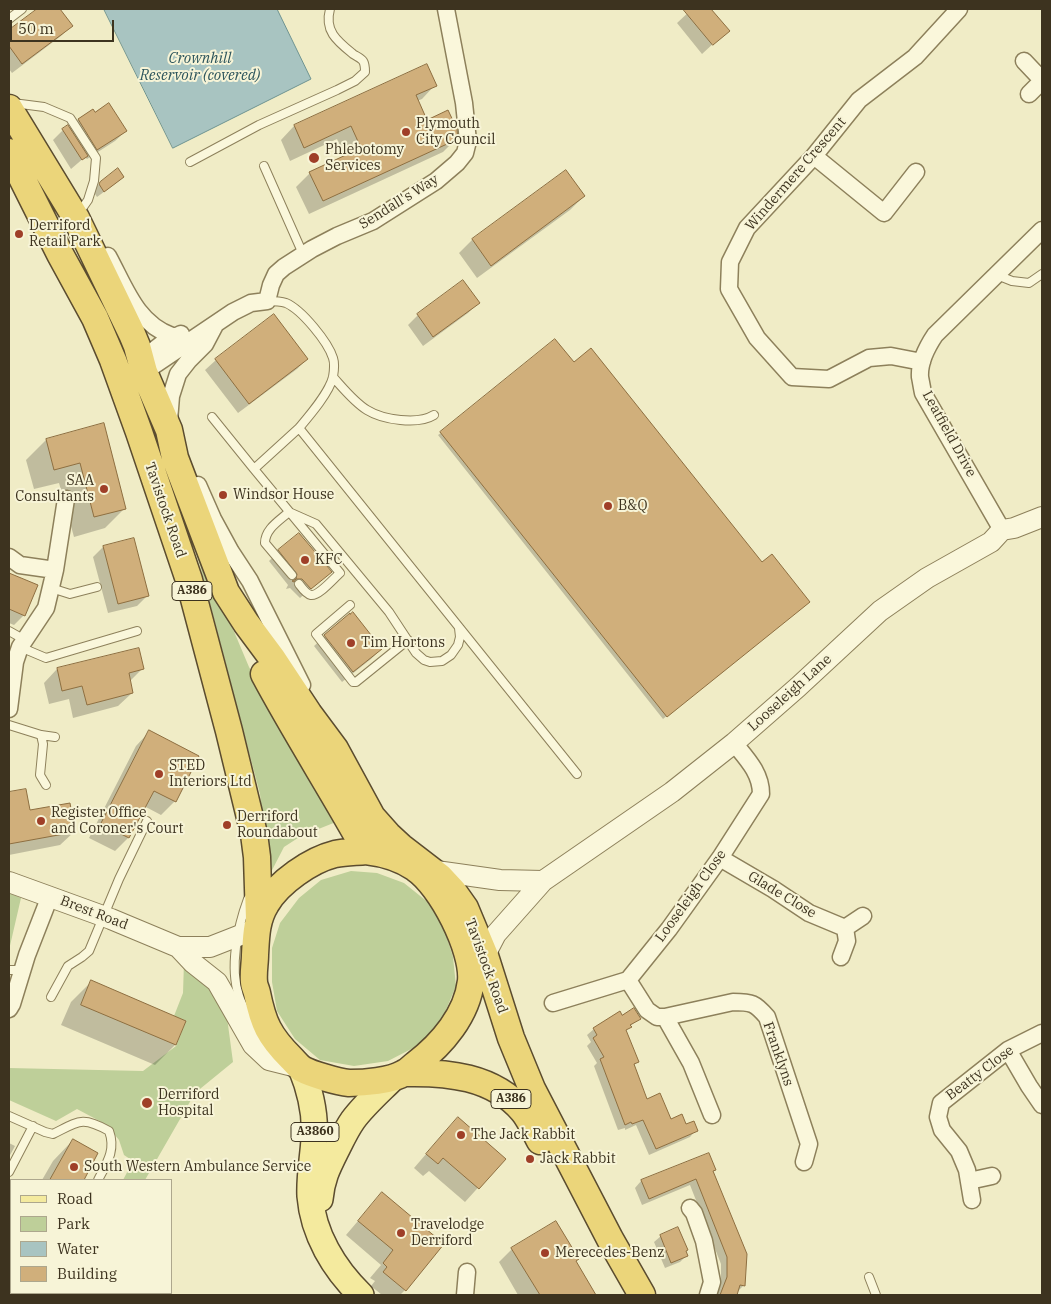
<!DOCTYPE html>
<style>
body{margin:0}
#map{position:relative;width:1051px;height:1304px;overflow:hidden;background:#f0ecc6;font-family:"IBM Plex Serif",serif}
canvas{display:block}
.frame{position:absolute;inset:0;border:10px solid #3d331f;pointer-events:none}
.legend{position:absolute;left:10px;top:1179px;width:162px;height:115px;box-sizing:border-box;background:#f7f4d7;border:1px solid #ada78d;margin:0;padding:6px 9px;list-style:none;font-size:15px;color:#3d331f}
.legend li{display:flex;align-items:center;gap:10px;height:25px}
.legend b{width:25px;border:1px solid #ada78d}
.scale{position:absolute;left:10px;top:20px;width:104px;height:22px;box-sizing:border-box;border:2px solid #3d331f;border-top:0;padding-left:6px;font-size:15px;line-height:18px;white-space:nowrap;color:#3d331f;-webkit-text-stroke:4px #f7f4d7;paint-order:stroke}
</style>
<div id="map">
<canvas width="1051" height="1304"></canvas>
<div class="frame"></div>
<ul class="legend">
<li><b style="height:6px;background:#f4ea9e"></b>Road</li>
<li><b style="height:14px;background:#becf99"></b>Park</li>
<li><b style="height:14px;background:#a8c4c1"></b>Water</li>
<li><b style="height:14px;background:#d0af7b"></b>Building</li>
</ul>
<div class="scale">50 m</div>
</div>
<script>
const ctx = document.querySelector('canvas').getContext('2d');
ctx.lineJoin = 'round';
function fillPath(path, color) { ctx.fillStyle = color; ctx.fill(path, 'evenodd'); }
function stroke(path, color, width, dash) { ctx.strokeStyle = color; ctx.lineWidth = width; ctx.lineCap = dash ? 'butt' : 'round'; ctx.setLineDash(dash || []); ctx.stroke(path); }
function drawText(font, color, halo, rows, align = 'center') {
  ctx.font = font + ' "IBM Plex Serif",serif'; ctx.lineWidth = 4; ctx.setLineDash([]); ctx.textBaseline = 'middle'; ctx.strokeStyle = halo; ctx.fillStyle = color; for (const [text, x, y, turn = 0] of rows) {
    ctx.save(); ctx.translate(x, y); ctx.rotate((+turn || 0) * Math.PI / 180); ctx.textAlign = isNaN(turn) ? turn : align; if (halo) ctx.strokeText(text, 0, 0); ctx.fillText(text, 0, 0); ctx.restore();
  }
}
const green = new Path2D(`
 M184,513L249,667L336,822L301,836L284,847L269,876L260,794L201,569Z
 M351,871L377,873L404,883L429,903L444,928L453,957L456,986L441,1022L417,1046L388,1061L354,1066L320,1060L295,1039L277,1011L272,982V948L280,923L299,898L321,880Z
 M9,893L21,898L9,950Z
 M184,962L213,989L226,1010L233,1062L195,1093L145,1180H123L133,1161L124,1155L119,1140L107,1125L77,1109L56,1121L9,1100V1068L143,1071L176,1046L186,1021L174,1016L183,993Z
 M9,1252L11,1253V1293H14L12,1295H9V1267L11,1263L9,1262Z`);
const water = new Path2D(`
 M104,9H277L311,79L173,148Z`);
const shadow = new Path2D(`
 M39,9H58L71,26L61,36L12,73L9,69V32Z
 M692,9H709L728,30L702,54L677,23Z
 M426,65L435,85L422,99L417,101L427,121L456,139L443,152L309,214L296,187L310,173L345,157L337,139L290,161L281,140L294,126Z
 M93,111L126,131L115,141L87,159L85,157L71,169L53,140L63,130L69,129L78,120Z
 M565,171L584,196L570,210L477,278L459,253L472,240Z
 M122,177L116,183L97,197L93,191L100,183Z
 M478,303L468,313L423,346L408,325L418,315Z
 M307,359L297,369L238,413L205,370L216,360Z
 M573,364L762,564L805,605L663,719L438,435L441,433Z
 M103,425L125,508L105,528L74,537L59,483L34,489L26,460L46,440Z
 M103,547L147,596L137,606L108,613L93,557Z
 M279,551L330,572L300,598L290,588L286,589L288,585L269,561Z
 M9,574L36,586L24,615L14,625L9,623Z
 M325,636L381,649L371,659L342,682L314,646Z
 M138,649L142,669L129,682L132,693L118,706L73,718L69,699L49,704L44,683L57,669Z
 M149,732L198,757L175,801L161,815L144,806L128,838L115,851L89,838L136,746Z
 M25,790L29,812L74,832L60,845L9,855V793Z
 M91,982L185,1022L175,1045L155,1065L61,1025L71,1002Z
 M622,1016L639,1018L625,1031L637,1062L633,1066L646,1100L670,1121L696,1130L690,1137L649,1155L636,1125L625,1130V1128L618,1130L594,1066L597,1063L587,1046L591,1042L587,1035L594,1029Z
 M445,1132L504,1159L465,1202L429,1171L423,1176L414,1168Z
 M73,1140L97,1153L82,1180H42L53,1161Z
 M9,1143L15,1146L9,1157Z
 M709,1154L712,1172L744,1285L737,1292L735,1295H717L721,1284V1264L690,1185L642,1205L635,1188L641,1181Z
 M382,1194L405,1290L400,1295H382L371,1286L375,1281L370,1278L381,1265L346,1235L369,1208Z
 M661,1236L685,1252L686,1256L680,1262L665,1268L654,1242Z
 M11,1237V1259L9,1258V1242Z
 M512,1249L575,1262L595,1295H518L499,1262Z`);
const building = new Path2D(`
 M37,9H60L73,26L22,64L9,46V30Z
 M683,9H711L730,31L713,45Z
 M427,64L437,86L416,95L427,120L448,110L457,129L458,139L323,201L309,172L361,148L351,126L304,148L294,125Z
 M109,103L127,131L97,150L78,119L93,109L95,112Z
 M68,125L88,156L82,160L62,129Z
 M118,168L124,177L104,192L99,184L100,182Z
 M566,170L585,196L491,266L472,239Z
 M463,280L480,303L433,337L417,314Z
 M274,314L308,359L249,404L215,359Z
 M555,339L574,362L591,348L762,562L772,554L810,602L667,717L440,432Z
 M104,423L126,509L94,517L80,463L54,470L46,439Z
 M299,533L332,572L311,589L302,579H296L294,582L292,581L296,579L297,574L278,550Z
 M134,538L149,596L118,604L103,546Z
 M9,573L38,585L25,616L9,609Z
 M353,612L382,649L353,672L324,635L350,613V614Z
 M139,648L144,669L129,673L133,693L87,705L82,686L62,691L57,668Z
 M149,730L199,756L176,802L154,791L129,838L101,824Z
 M26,789L30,810L70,803L75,832L9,844V792Z
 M91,980L186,1021L176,1045L81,1005Z
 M634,1008L641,1019L630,1025L632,1027L626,1030L639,1062L634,1064L647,1099L660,1093L671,1119L682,1114L686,1124L694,1121L698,1131L656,1149L643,1120L632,1124L631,1122L625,1125L600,1059L604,1057L593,1038L597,1035L593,1028L620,1011L622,1015Z
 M458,1117L506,1159L479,1189L443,1158L438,1164L426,1154Z
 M73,1139L98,1153L84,1180H50Z
 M709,1153L716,1170L713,1171L747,1254L745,1286L740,1285L737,1295H720L727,1277V1257L696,1179L649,1199L641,1180Z
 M382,1192L444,1244L406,1291L383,1272L387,1267L383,1263L393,1250L358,1221Z
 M556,1221L579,1259L576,1261L596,1295H540L511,1248Z
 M678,1227L688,1250L686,1251L688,1256L671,1263L660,1235Z`);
const service = new Path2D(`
 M9,19L22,9
 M13,103L44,107L70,118L96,158L94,181L88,200L79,213
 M190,162L259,125L337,90L355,81L365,72C365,69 365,64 363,61C361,58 356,56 353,54C337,41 324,31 330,9
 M264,166L303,254
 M997,275L1012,281L1029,283L1042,274
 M267,301C273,301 280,301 286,303C302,310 328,342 333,358C335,364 334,371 333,377C329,393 310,415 299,428L577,774
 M333,377C343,388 354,402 367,410C383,420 418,425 434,415
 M212,417L254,469L299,428
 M254,469L340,573C334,578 319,596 311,595C306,594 302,588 299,584
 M289,512L316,524L389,612L416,653L424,660L430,662L442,661L451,655L458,645L460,637L459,628
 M289,512C279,521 265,529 265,543L292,575
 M51,588L70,594L97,587
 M350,605L316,634L353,682H356L408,640
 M9,631L25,640
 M20,647L46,658L137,631
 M9,725L41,735L55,737
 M41,735L43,744L40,775L46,785
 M248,899C238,926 229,967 239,996C242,1006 248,1015 252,1025
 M9,970H22
 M51,997L68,966L82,957L89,951L119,879L147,821
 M9,1116L45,1132L53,1134C79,1121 82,1116 109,1131C116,1150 107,1163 98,1180
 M9,1172L33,1126
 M9,1235L11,1237
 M869,1277L876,1295
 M92,1295L95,1293`);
const minor = new Path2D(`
 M1024,61L1042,80
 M1029,94L1042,81
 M814,156L884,213L916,172
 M108,256C125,287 136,323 172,336
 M922,362L891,356L869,358L829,379L792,377L757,338L729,289L730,262L747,228L814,156L859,100L915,57L959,9
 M144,371L150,353L172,336H177L181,334
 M144,372L233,312L251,303L267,301L271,285L276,274L284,267L312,249L337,236L373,221L436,181L457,163L465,153L468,141L464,103L446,9
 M169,421L171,396L178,374L189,360L205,344L215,325
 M198,485L213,519L231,552L250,581L302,685
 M1002,530L923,393C922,388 921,382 920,377C919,362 927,347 935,335L1042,230
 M9,557L20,565L55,570
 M9,709L15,662L20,647L46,608L55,570L66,499
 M720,858L773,889L809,913L845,928
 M841,957L847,941L845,928L863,916
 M628,980L647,1010L657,1017H665L733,1002C752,1002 755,1003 767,1017L809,1144L804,1162
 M553,1003L628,980L669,929L720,858L761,794C761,773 747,759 734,743
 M9,1009L12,1004L27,955L50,896
 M665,1017L691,1063L712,1115
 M1008,1050L1029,1086L1042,1105
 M969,1181L992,1176
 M972,1200L967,1170L959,1151L942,1130L938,1117L941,1103L1008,1050L1042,1033
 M690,1208L694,1213L704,1241L712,1282L708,1295
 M465,1295L467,1272`);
const tertiary = new Path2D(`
 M429,870L500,880L543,881
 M9,882L111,919L178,947H210L256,929
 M178,947L193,963L217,982L253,1045L269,1060L301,1068
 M481,963L496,934L543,881L672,792L734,743L798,687L880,611L927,578L991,542L1002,530L1014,528L1042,517`);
const primary = new Path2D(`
 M301,1068C310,1090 316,1115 314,1139C313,1158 309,1176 310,1196C313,1234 334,1269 361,1295
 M320,1199C322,1179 327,1169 336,1151C341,1141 346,1130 353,1120C364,1105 380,1091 393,1078`);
const trunk = new Path2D(`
 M9,108L76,218L132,334L137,346L144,372L169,430L175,458L226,592L246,623L272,658L309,714L335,749L372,817L388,835L401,847L440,877L453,891L465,908L485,956L511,1038L532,1089L610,1239L642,1295
 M9,152L60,254L95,318L113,360L139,432L189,580L229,731L254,834L257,857L259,919
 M264,674C296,734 333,791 366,851
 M366,851C383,853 401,858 415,868C441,885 474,950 471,981C467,1015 442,1044 416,1064C412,1067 409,1071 404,1073C391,1081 364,1083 349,1083C338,1082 311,1074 302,1069C298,1066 294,1061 291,1058C269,1036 263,1023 257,993C256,989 254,985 254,982C253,973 255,963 255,955C256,937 256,920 266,904C279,882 311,860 335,854C345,852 356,852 366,851Z
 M405,1073C447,1072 493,1076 523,1111C530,1119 535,1132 540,1141`);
const markers = [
 [406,132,5,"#9f3f28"],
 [314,158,6,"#9f3f28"],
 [19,234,5,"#9f3f28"],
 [104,489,5,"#9f3f28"],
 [223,495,5,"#9f3f28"],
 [608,506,5,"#9f3f28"],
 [305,560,5,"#9f3f28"],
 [351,643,5,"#9f3f28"],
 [159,774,5,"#9f3f28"],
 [41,821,5,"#9f3f28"],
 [227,825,5,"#9f3f28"],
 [147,1103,6,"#9f3f28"],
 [461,1135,5,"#9f3f28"],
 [530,1159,5,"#9f3f28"],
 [74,1167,5,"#9f3f28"],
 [401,1233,5,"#9f3f28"],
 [545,1253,5,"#9f3f28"]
];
const shields = [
 [192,591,40],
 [511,1099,40],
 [315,1132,48]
];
const shieldNames = [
 ["A386",192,591],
 ["A386",511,1099],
 ["A3860",315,1132]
];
const poiNames = [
 ["Plymouth",416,124],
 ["City Council",416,140],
 ["Phlebotomy",325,150],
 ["Services",325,166],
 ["Derriford",29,226],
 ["Retail Park",29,242],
 ["SAA",94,481,"right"],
 ["Consultants",94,497,"right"],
 ["Windsor House",233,495],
 ["B&Q",618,506],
 ["KFC",315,560],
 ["Tim Hortons",361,643],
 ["STED",169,766],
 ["Interiors Ltd",169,782],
 ["Register Office",51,813],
 ["and Coroner's Court",51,829],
 ["Derriford",237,817],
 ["Roundabout",237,833],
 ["Derriford",158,1095],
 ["Hospital",158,1111],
 ["The Jack Rabbit",471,1135],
 ["Jack Rabbit",540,1159],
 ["South Western Ambulance Service",84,1167],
 ["Travelodge",411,1225],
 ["Derriford",411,1241],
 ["Merecedes-Benz",555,1253]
];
const streetNames = [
 ["Windermere Crescent",796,174,-49],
 ["Sendall's Way",399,202,-32],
 ["Leatfield Drive",949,434,61],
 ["Tavistock Road",165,510,71],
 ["Looseleigh Lane",790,693,-42],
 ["Glade Close",782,895,31],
 ["Looseleigh Close",691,896,-54],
 ["Brest Road",94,913,21],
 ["Tavistock Road",486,966,70],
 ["Franklyns",778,1054,71],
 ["Beatty Close",980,1073,-37]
];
const waterNames = [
 ["Crownhill",200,59],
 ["Reservoir (covered)",200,76]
];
fillPath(green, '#becf99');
fillPath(water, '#a8c4c1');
stroke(water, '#6e9391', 1);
fillPath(shadow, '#0003');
fillPath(building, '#d0af7b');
stroke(building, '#8d6e40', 1);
stroke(service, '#8d805b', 10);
stroke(minor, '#8d805b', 19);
stroke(tertiary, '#8d805b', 22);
stroke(primary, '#5b4c2f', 28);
stroke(trunk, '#5b4c2f', 29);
stroke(service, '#faf7db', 8);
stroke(minor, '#faf7db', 16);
stroke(tertiary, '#faf7db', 20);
stroke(primary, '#f4ea9e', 25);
stroke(trunk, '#ebd57a', 26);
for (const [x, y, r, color] of markers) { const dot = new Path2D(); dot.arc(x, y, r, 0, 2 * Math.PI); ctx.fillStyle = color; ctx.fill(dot); stroke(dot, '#f7f4d7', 2); }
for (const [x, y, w] of shields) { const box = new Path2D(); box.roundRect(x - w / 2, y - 9.5, w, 19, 4); ctx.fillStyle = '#f7f4d7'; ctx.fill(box); stroke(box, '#3d331f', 1); }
drawText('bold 12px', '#3d331f', null, shieldNames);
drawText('14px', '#3d331f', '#f7f4d7', poiNames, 'left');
drawText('14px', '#3d331f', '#f7f4d7', streetNames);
drawText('italic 15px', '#2e565d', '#f7f4d7', waterNames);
</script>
